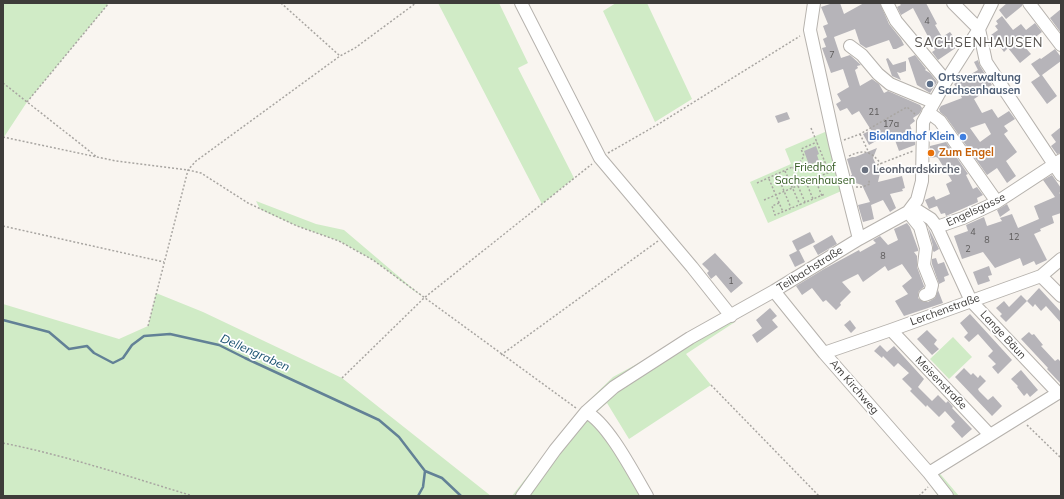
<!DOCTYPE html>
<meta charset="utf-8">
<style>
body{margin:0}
#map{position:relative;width:1064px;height:499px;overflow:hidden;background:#f9f5f0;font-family:Mulish,sans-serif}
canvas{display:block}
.frame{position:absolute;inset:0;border:4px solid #3e3c3a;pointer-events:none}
</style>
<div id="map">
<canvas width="1064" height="499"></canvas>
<div class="frame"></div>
</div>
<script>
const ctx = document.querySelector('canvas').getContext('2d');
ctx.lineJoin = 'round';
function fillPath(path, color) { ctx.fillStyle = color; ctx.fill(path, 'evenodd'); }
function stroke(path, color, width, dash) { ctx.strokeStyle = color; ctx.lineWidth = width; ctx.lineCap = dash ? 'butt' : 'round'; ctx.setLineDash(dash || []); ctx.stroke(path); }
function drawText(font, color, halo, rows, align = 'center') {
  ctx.font = font + ' Mulish,sans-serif'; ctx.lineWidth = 3.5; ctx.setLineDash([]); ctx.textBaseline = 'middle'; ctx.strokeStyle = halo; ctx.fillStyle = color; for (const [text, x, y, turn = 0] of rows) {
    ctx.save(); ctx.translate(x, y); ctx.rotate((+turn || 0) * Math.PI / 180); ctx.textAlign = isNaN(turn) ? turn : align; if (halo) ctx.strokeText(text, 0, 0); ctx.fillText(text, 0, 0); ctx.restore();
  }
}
const green = new Path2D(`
 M3,3H109L27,102L4,137Z
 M438,3H499L528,63L518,68L574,178L542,204Z
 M616,3H647L692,99L655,122L603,11Z
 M832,129L846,189L768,223L750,182L791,164L785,149Z
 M256,201L316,224L344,230L424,298L373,260L357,251L339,241L297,226L270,214L260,209Z
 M156,293L203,312L342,378L491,496H3V304L119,339L148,326Z
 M731,316L735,322L686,354L711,385L629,439L607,403L593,415L647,496H512L579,410L613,377L648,358L690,338Z
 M953,337L972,357L949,379L930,359Z
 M936,469L959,496H938L930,485L935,480Z`);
const stream = new Path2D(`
 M3,320L49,332L69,349L87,346L94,353L113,363L123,358L132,345L144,336L170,334L219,345L245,358L379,420L399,437L425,471L442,478L461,496
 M418,496L423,487L425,471`);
const building = new Path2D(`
 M833,3H840L844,14L864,3H880L889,24L901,39L904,45L896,49H893L889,40L866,48L860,44L855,29L834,37L841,58L850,55L861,65L857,66L858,68L855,70L860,86L872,79L879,84L884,93L888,91L920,105L922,108L921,111L919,114L913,118L915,121L910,125L915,139V145L899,151L892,132L869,145L863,134L871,130L859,111L852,115L847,108L840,111L836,104L841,101L837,94L849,87L843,69L831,73L822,48L826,47L823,39L827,37L823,26L828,24L821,7Z
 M899,3H926L937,24L935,25L942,37L950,32L960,45L938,60L932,52L935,50L913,8L901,15L897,7L901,5Z
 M1007,3H1022V6L1006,19L999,10Z
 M1061,9V33L1050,18Z
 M1002,16L1013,30L1021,24L1026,30L1035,23L1042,32L1024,46L1031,54L1020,63L1008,48L1004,52L991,35L998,30L995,26L998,24L996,21Z
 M1055,49L1061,57V61L1042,75L1057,96L1047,104L1031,82L1040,76L1031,64L1040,58L1041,59Z
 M915,55L926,69L925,70L930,73L937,82L930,93L917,85L908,58Z
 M888,58L893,65L906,61V71L900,73L897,72L901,80L892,76L886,59Z
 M978,60L980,66L992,85L978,92L980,95L974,99L982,113L992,109L998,118L1009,111L1015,119L1004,126L1008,131L1004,134L1017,152L1006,161L1016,176L1007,183L997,168L987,175L946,117L940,112L939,109L941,106L962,98L954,84L978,70L974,62ZM985,123L991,134L980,142L970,128Z
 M787,112L790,119L778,123L775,116Z
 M1061,127V153L1057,154L1051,146L1056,142L1051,135Z
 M946,142L968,174L966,175L973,189L977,187L983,195L977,198L978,202L946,216L945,213L941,214L937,206L929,209L925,200L934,196L936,200L950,194L946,184L952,181L938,158L936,157L930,158V146Z
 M816,146L819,154L817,155L819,161L809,165L804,151Z
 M877,148L873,158L880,173L878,182L902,176L905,188L902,189L903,191L890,194L896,208L890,212L883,200L871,205L874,219L863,222L858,205L870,202L862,185L852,182L851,175H852L847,159L852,157H855Z
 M1052,175L1061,188V192L1059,193L1061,194V213L1052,216L1054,223L1040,229L1041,231L1034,234L1047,260L1036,265L1034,261L1023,266L1020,258L995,268L983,252L962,259L954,236L968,231L966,225L984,217L987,226L1002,221L1000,218L1012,214L1018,228L1039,219L1034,206L1055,197L1043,180Z
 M1007,204L1010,210L1000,217L997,210Z
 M907,223L910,227L918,249V251L914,252L917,256V267L924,286V287L919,291L918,294V298L924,302H928L935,298L938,290L943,303L904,316L895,301L908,294L902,286L912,278L902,264L888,271L885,266L863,282L858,274L842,282L851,292L840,303L841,305L836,310L826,300L823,302L812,288L802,295L796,286L824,269L859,250L860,252L876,243L873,240L880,236L888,245L898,240L894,229Z
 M928,227L939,249L934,252L933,251V246Z
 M810,232L815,242L799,250L805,262L795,267L789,255L797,251L792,241Z
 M832,235L837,244L818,255L813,246Z
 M715,253L743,283L731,293L716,275L711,279L707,273L709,271L702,264Z
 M936,258L938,264L944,262L949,275L944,277L945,281L939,284L932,264V259Z
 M989,266L992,275L988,276L990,281L978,285L973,272Z
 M1039,288L1061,312V323L1046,306L1041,311L1035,304L1033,307L1027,301L1006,322L1000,316L1002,314L996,308L1004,301L1009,307L1021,295L1027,301Z
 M770,308L777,316L772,320L778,327L757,343L752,335L762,328L756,320Z
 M970,314L1012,360L998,374L992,367L996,364L988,356L993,351L978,334L969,342L964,337L968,333L960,323Z
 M850,320L856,328L851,333L844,325Z
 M927,330L937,340L934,344L939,349L932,355L917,339Z
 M1029,332L1032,335L1034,334L1043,345L1041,346L1055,361L1058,359L1061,362V384L1047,369L1048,368L1021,339Z
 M880,345L887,352L894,346L924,379L918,387L932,401L938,395L946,403L948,401L953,407L952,408L972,429L962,438L951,426L955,422L945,411L939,417L927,405L926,407L910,391L912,389L902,379L909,373L898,363L894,367L883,356L882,358L874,351Z
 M964,368L971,375L973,373L978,378L980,375L986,381L978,389L979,391L988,400L993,396L1002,406L992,416L955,377Z
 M1021,370L1038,390L1030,397L1027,393L1024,396L1017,387L1018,386L1011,379Z`);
const path = new Path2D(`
 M281,3L340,56
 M3,83L97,157
 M27,102L109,3
 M811,128L829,172
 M860,134L869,153
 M3,137L116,161L188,170L201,173L248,203L297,226L339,241L373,260L576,408
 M844,140L860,134L907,107L916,115
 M608,153L657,125L800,36
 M849,156C864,149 871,151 881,164
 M877,165L913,151
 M793,167L800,184
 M785,171L800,205
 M777,174L791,208
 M769,179L783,212
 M815,179L822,196
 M806,182L813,199
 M757,183L799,164L804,156L801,149L817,142
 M798,186L805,202
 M856,187H862L870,184L868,179
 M764,200L832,171
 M779,203L772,206L775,215L825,194
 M3,226L164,262
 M148,326L188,170L196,161L340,56L355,48L416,3
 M501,355L658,241
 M342,378L424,298L592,164
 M711,385L819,496
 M1027,425L1061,458
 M3,443C68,456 130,477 193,496
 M919,496L928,487`);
const minor = new Path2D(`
 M521,3L600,158L692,267L731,316
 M814,3L810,30L835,144L859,239
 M887,3L896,21L946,81
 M953,3L979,29L986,62L1061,175
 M1029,3L1061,45
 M850,46L862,55L878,74L890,84L933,102
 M928,112L940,121L997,202
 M912,207L931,219L937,227L963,218L997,202L1061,160
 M908,212L920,227L926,248L924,265L932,285L930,293L925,295
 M1041,276L1061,296
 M774,291L824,353L929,473L947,496
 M891,330L990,435
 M824,353L891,330L1041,276L1061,259
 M586,412C608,423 634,474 647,496
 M929,473L1058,393L971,301L937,227
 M522,496L555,450L586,412L614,387L690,338L774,291L859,239L908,212L917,200L922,181L923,122L946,81L979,29L992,3`);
const markers = [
 [930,84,4,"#5c6f8a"],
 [963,137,4,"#3f7fe0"],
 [931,153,4,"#e8710a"],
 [865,170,4,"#6b7280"]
];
const numberNames = [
 ["4",927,21],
 ["7",832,55],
 ["21",874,112],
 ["17a",891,124],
 ["4",973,232],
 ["12",1014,237],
 ["8",987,240],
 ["2",968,249],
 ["8",883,256],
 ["1",731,281]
];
const serviceNames = [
 ["Ortsverwaltung",938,78],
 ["Sachsenhausen",938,91]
];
const shopNames = [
 ["Biolandhof Klein",955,137]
];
const foodNames = [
 ["Zum Engel",939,153]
];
const parkNames = [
 ["Friedhof",815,168],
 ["Sachsenhausen",815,181]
];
const worshipNames = [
 ["Leonhardskirche",873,170]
];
const streetNames = [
 ["Engelsgasse",976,210,-25],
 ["Teilbachstraße",810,269,-32],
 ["Lerchenstraße",945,310,-20],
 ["Lange Bäun",1003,335,47],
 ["Meisenstraße",941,383,46],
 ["Am Kirchweg",854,387,49]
];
const waterNames = [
 ["Dellengraben",255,353,24]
];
const quarterNames = [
 ["SACHSENHAUSEN",979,43]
];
fillPath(green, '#d0ebc6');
stroke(stream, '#628196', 2.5);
fillPath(building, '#b6b4b9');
stroke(minor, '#b6b2ad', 14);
stroke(path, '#a8a5a1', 1.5, [2, 2]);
stroke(minor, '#fff', 12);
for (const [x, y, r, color] of markers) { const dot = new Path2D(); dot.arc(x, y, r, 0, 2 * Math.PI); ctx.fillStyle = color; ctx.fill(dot); stroke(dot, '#fff', 1.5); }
drawText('9px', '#5c5a5a', null, numberNames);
drawText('bold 11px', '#4e5e75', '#fff', serviceNames, 'left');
drawText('bold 11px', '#366cbe', '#fff', shopNames, 'right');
drawText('bold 11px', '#c56008', '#fff', foodNames, 'left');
drawText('11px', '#335b22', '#fff', parkNames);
drawText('bold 11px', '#5b616d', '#fff', worshipNames, 'left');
drawText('11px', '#3e3c3a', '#fff', streetNames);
drawText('italic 12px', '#164f6e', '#fff', waterNames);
ctx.letterSpacing = '1px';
drawText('13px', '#57534f', '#fff', quarterNames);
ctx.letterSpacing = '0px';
</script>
